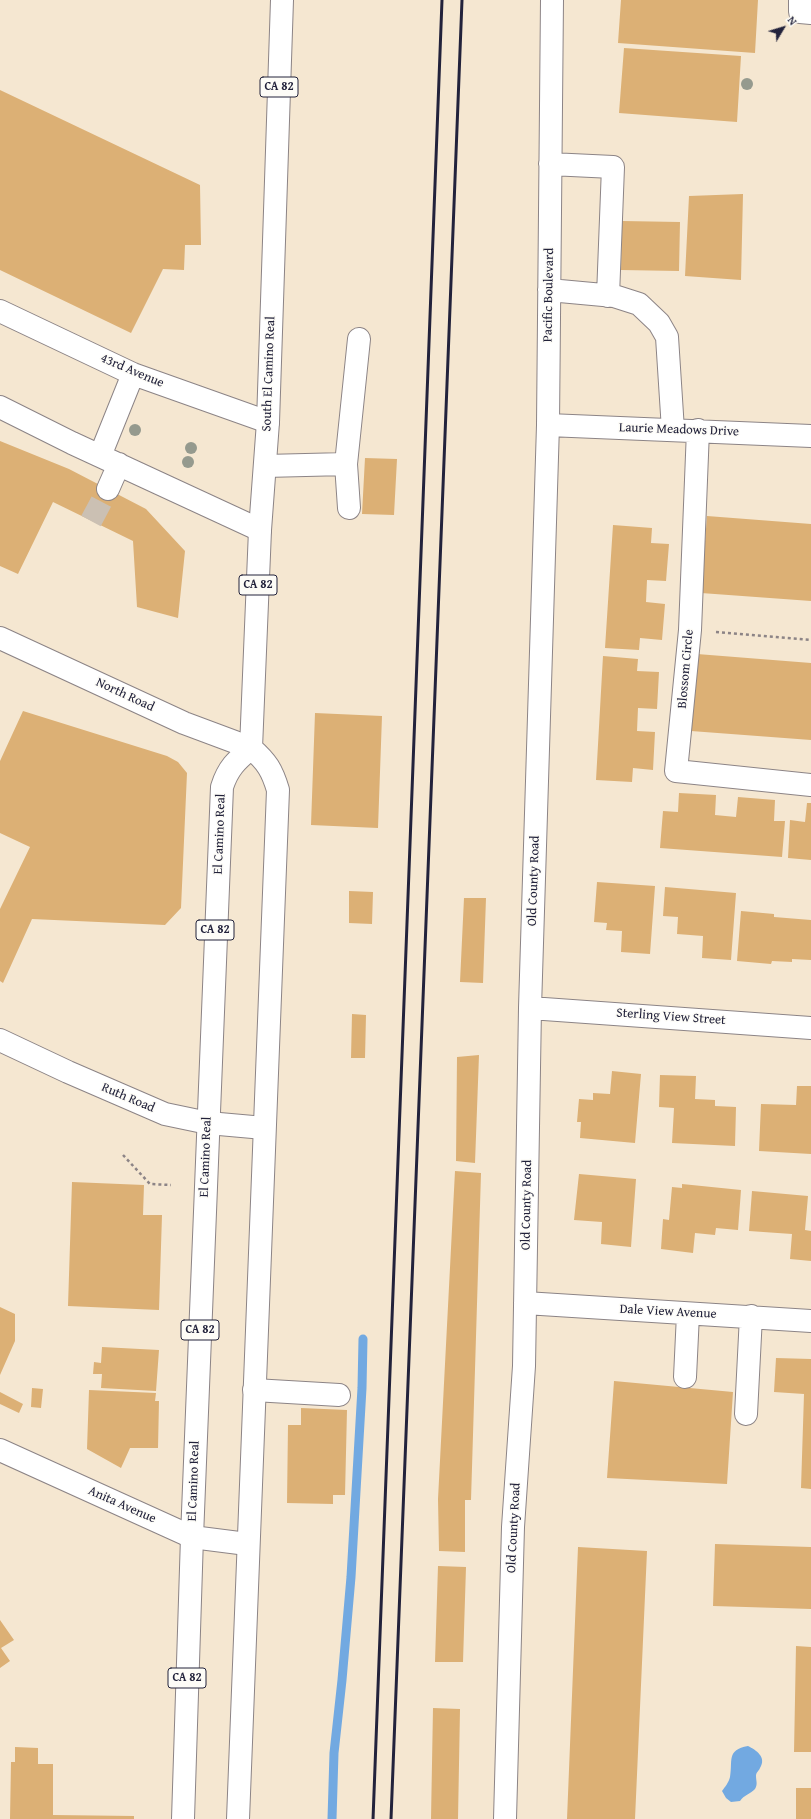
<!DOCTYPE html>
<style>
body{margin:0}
#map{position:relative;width:811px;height:1819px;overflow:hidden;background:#f5e7d1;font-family:"Gentium Book Plus",serif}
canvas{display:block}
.north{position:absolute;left:763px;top:8px;width:40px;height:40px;-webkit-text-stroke:3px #fdfcf7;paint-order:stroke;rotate:52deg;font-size:11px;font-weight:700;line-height:16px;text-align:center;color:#22223b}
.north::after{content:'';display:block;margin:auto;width:14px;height:18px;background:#22223b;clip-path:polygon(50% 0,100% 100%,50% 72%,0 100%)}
</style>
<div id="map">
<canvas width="811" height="1819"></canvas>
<div class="north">N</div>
</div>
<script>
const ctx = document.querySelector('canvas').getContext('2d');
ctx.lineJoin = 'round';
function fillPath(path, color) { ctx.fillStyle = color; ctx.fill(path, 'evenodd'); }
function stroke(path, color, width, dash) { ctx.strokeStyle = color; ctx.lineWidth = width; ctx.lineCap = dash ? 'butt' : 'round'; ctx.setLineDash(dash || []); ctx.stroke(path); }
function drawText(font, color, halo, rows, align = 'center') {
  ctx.font = font + ' "Gentium Book Plus",serif'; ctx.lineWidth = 3; ctx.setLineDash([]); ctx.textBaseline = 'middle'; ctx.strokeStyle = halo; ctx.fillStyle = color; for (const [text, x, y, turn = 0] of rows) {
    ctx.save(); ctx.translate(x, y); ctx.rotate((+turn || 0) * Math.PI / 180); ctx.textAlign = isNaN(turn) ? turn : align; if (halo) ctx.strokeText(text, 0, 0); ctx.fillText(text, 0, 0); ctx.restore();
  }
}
const water = new Path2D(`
 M748,1746C756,1750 767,1757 760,1768C759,1771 756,1772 756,1776C756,1781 758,1784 755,1789C750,1794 744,1795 740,1801L731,1802L726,1798L722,1791C725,1787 729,1782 730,1777C733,1761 726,1750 748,1746Z`);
const stream = new Path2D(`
 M332,1819L334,1753L342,1680L351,1577L362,1388L363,1339`);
const building = new Path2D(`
 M621,0H758L755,53L618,43Z
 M624,48L741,56L737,122L619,113Z
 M0,90L200,185L201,245H185L184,270L163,269L131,333L0,270Z
 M743,194L741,280L685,276L689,196Z
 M622,221L680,222L679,271L621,270Z
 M0,441L69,469L146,509L185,551L178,618L137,607L133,541L53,502L18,574L0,566Z
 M365,458L397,459L394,515L362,514Z
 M707,516L811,524V601L701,593Z
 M613,525L652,528L651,543L669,544L666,581L647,580L646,602L665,604L662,640L640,638L639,650L605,648Z
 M697,654L811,663V740L691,731Z
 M603,656L638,659L637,671L659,672L657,709L638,708L637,731L655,732L653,770L633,768L632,782L596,780Z
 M23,711L167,756L178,762L187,773L181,908L165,925L32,919L3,983L0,981V909L30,847L0,833V761Z
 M315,713L382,716L378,828L311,825Z
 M679,793L716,795L715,815L736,817L738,797L775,800L774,821H785L782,857L660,848L663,811L678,812Z
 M807,803H811V860L788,858L790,820L805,822Z
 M597,882L655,886L650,954L621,952L622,931L606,930L607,923L594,922Z
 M665,887L736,893L731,960L702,958L703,936L677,934L678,917L663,916Z
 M349,891L373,892L372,924L349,923Z
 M464,898H486L483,983L460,982Z
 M741,911L774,914V917L811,920V960L792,959V962L772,961L771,964L737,961Z
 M352,1014L366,1015L365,1058H351Z
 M479,1055L475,1163L456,1161L457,1057Z
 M612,1071L641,1074L635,1143L580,1138L581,1122H577L579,1099L593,1100V1093L610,1094Z
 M660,1075L696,1076L695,1099L715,1100V1106L736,1107L735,1146L672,1143L674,1108L659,1107Z
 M797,1086H811V1154L759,1151L761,1104L796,1105Z
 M455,1171L481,1173L471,1500H465V1552L439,1551L438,1499Z
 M579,1174L636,1179L631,1247L601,1244L602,1222L574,1220Z
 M72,1182L144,1185L143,1215H162L159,1310L68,1306Z
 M682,1184L741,1190L738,1230L716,1228L715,1235L695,1233L693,1253L661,1249L663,1219L669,1220L672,1187L682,1188Z
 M752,1191L808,1196L805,1230L811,1231V1261L790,1259L792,1234L749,1231Z
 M0,1307L15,1314V1341L0,1375Z
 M102,1347L159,1350L156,1391L101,1388L102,1374H93L94,1362L101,1363Z
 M776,1358L811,1359V1489L801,1488L804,1394L774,1392Z
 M614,1381L733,1392L727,1484L607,1478Z
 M32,1388L43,1389L41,1408L31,1407Z
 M89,1390L156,1393L155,1401H159L158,1448H130L121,1468L87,1449Z
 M0,1392L23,1404L19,1413L0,1404Z
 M301,1408L347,1410L345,1495H333V1504L287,1503L288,1425H301Z
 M715,1544L811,1547V1609L713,1606Z
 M578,1547L647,1551L635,1819H567Z
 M438,1566L466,1567L463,1662H435Z
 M0,1620L14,1640L1,1648L10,1661L0,1668Z
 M796,1646L811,1647V1752H794Z
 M433,1708L460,1709L458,1819H431Z
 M15,1747L38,1748V1764H53V1815L134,1816V1819H10L11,1762H15Z
 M796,1788H811V1819H796Z`);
const minorTunnel = new Path2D(`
 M91,521L108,489`);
const path = new Path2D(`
 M716,632L811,640
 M123,1155L150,1184L171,1185`);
const minor = new Path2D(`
 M800,0V12L811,13
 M550,164L613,167L608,296
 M549,290L614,296L639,304L659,323L667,337L673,430
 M0,311L133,374L268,422
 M0,407L72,443L260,530
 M548,425L811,436
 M698,430L690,630L676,771L811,785
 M100,456L133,374
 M265,466L346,464
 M108,489L119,464
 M349,508L346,464L359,339
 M0,638L184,723L251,748
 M530,1008L811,1028
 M0,1040L68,1072L165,1114L208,1123L264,1128
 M525,1303L811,1321
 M685,1377L688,1314
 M254,1390L339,1395
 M746,1414L751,1316
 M0,1450L192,1537L247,1544
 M505,1819L513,1527L524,1366L530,1008L548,425L552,0`);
const major = new Path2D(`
 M251,748L260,530L268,422L282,0
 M183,1819L192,1537L222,787C228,768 236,761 251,748
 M238,1819L278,790C272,770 267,762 251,748`);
const rail = new Path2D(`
 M373,1819L442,0
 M391,1819L462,0`);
const trees = [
 [747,84],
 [135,430],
 [191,448],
 [188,462]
];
const shields = [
 [279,87,38],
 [258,585,38],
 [215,930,38],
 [200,1330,38],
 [187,1678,38]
];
const shieldNames = [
 ["CA 82",279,87],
 ["CA 82",258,585],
 ["CA 82",215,930],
 ["CA 82",200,1330],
 ["CA 82",187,1678]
];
const streetNames = [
 ["Pacific Boulevard",549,295,-89],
 ["43rd Avenue",132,371,23],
 ["South El Camino Real",269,374,-88],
 ["Laurie Meadows Drive",679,430,2],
 ["Blossom Circle",686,669,-85],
 ["North Road",125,695,25],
 ["El Camino Real",220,834,-88],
 ["Old County Road",534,881,-88],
 ["Sterling View Street",671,1017,4],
 ["Ruth Road",128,1098,23],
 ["El Camino Real",206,1157,-88],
 ["Old County Road",527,1205,-89],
 ["Dale View Avenue",668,1312,3],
 ["El Camino Real",194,1481,-88],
 ["Anita Avenue",122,1505,24],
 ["Old County Road",514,1528,-87]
];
fillPath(water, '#72a9e1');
stroke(stream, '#72a9e1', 9);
fillPath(building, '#dcb075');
stroke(minorTunnel, '#cbc0b3', 22, [22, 11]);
stroke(minor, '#8c8486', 24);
stroke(major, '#8c8486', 24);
stroke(path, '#8c8486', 2.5, [3, 3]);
stroke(minor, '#fff', 22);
stroke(major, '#fff', 22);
stroke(rail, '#22223b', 3);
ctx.fillStyle = '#959a8e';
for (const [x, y] of trees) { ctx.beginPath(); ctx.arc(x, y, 6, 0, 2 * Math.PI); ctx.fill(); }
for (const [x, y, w] of shields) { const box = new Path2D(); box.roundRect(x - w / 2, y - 10, w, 20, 3); ctx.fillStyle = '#fdfcf7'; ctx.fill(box); stroke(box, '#22223b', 1); }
drawText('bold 12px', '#22223b', null, shieldNames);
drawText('13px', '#22223b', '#fdfcf7', streetNames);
</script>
